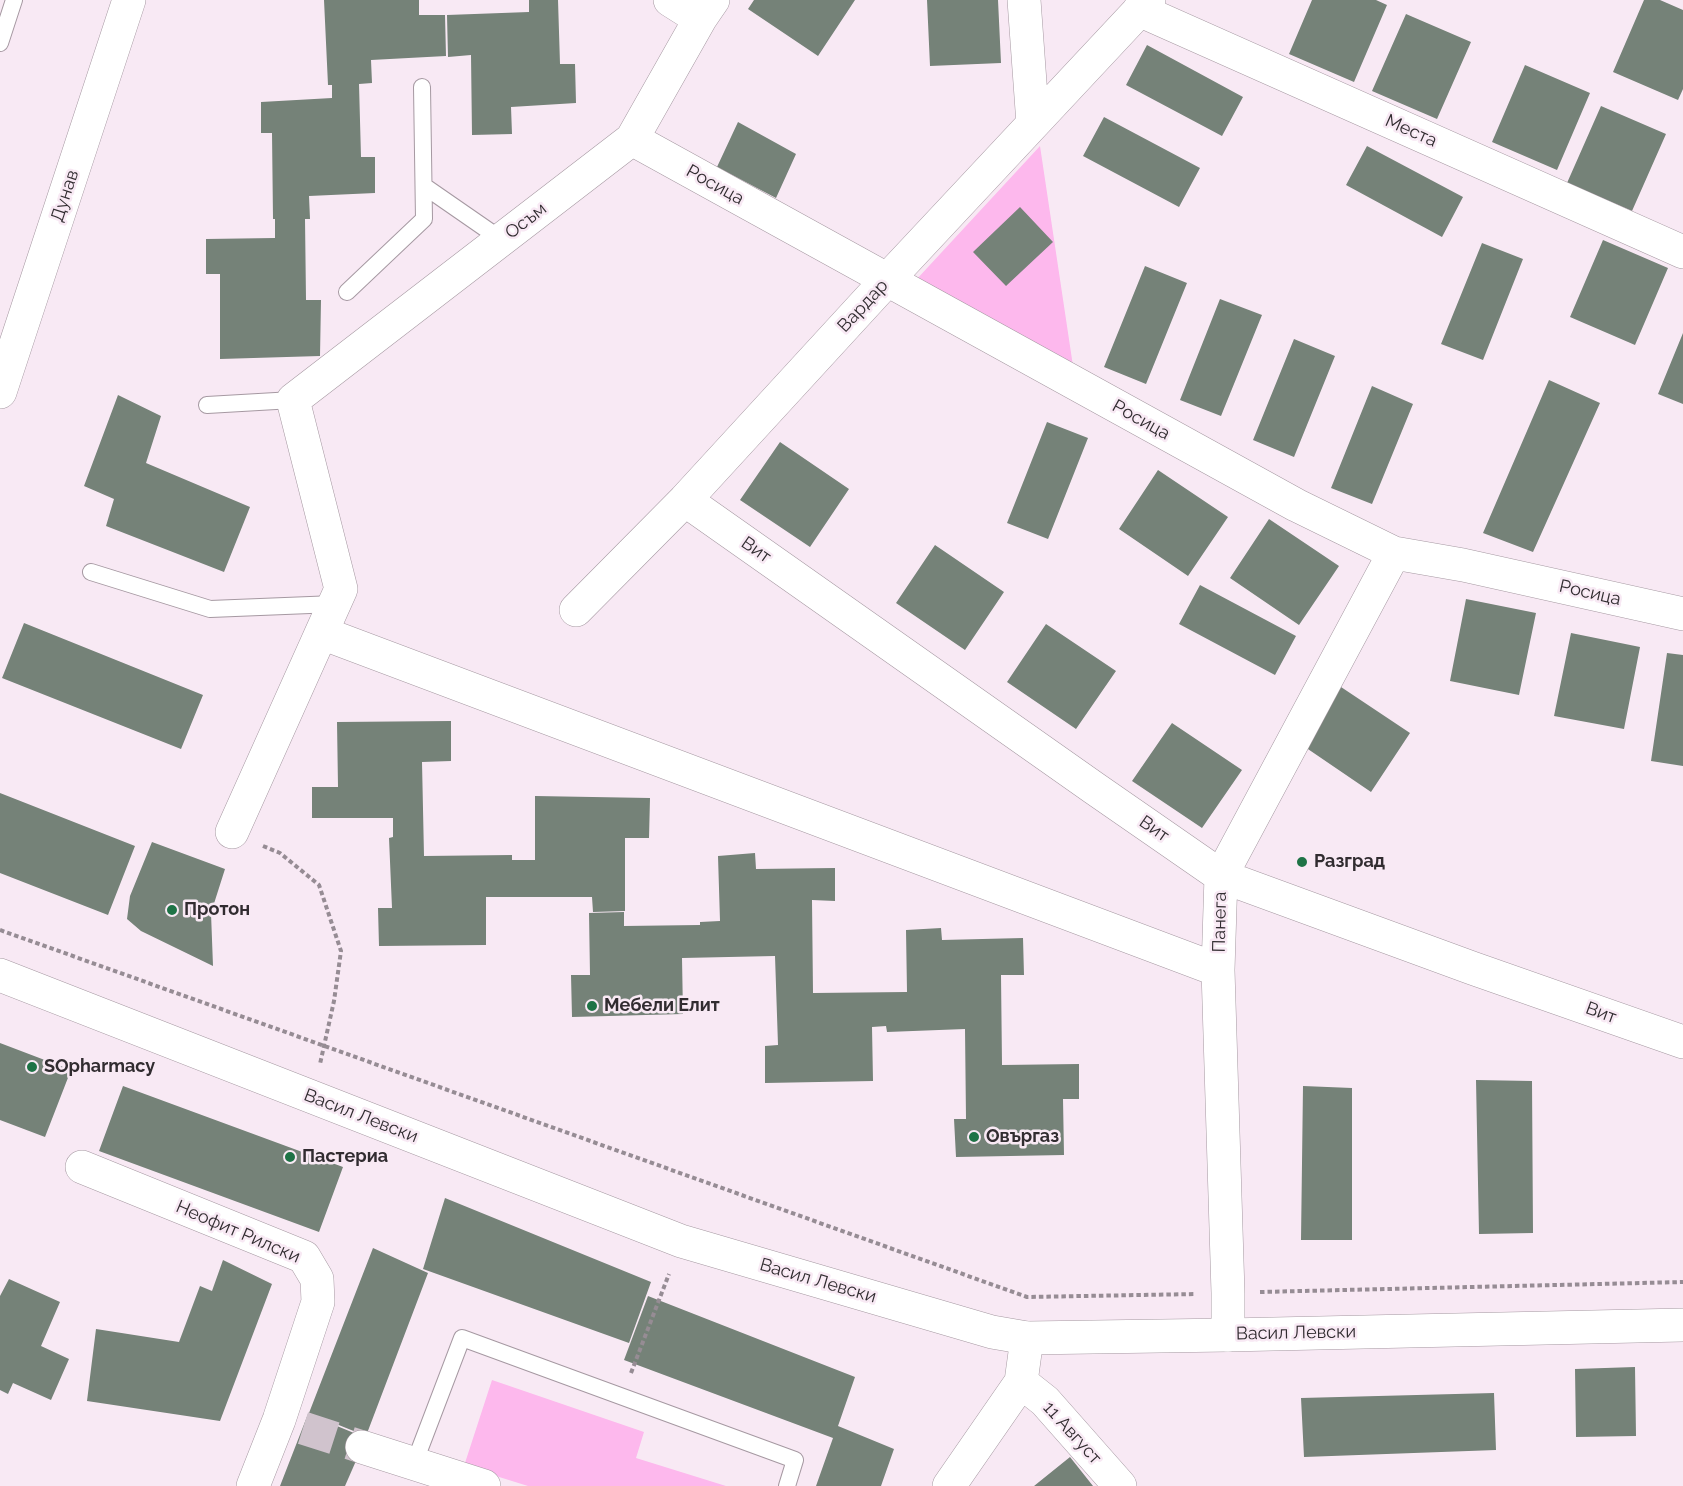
<!DOCTYPE html>
<meta charset="utf-8">
<style>
body{margin:0}
canvas{display:block;background:#f8e9f4}
</style>
<canvas width="1683" height="1486"></canvas>
<script>
const ctx = document.querySelector('canvas').getContext('2d');
ctx.lineJoin = 'round';
function fillPath(path, color) { ctx.fillStyle = color; ctx.fill(path, 'evenodd'); }
function stroke(path, color, width, dash) { ctx.strokeStyle = color; ctx.lineWidth = width; ctx.lineCap = dash ? 'butt' : 'round'; ctx.setLineDash(dash || []); ctx.stroke(path); }
function drawText(font, color, halo, rows, align = 'center') {
  ctx.font = font + ' Raleway,sans-serif'; ctx.lineWidth = 5; ctx.setLineDash([]); ctx.textBaseline = 'middle'; ctx.strokeStyle = halo; ctx.fillStyle = color; for (const [text, x, y, turn = 0] of rows) {
    ctx.save(); ctx.translate(x, y); ctx.rotate((+turn || 0) * Math.PI / 180); ctx.textAlign = isNaN(turn) ? turn : align; if (halo) ctx.strokeText(text, 0, 0); ctx.fillText(text, 0, 0); ctx.restore();
  }
}
const green = new Path2D(`
 M1040,146L1073,366L916,280Z
 M492,1380L644,1432L636,1458L726,1486H528L464,1466Z`);
const building = new Path2D(`
 M324,0H419V15H445L446,56L371,60L372,83L359,84L361,157H375V193L309,196L310,219H305L306,300H321L320,356L220,359V274H206V239L275,238V219H273L272,133H261V102L332,98V85H328Z
 M529,0H558L560,64H575L576,103L511,107L512,134L472,135L471,55L448,57L447,15L529,12Z
 M754,0H855L818,56L748,9Z
 M927,0H998L1001,63L930,66Z
 M1312,0H1376L1387,5L1354,82L1289,54Z
 M1644,0H1660L1683,10V89L1678,100L1613,72Z
 M1406,14L1471,42L1437,119L1372,91Z
 M1147,45L1243,97L1222,136L1126,85Z
 M1525,65L1590,93L1557,170L1492,142Z
 M1601,106L1666,134L1632,211L1567,183Z
 M1104,117L1200,168L1179,207L1083,156Z
 M738,122L796,154L776,198L717,167Z
 M1367,146L1463,197L1442,237L1346,185Z
 M1020,207L1053,242L1006,286L973,252Z
 M1603,240L1668,268L1635,345L1570,317Z
 M1482,243L1523,259L1483,360L1441,344Z
 M1145,266L1187,283L1146,384L1104,367Z
 M1220,299L1262,315L1221,416L1180,400Z
 M1683,333V404L1658,394Z
 M1294,339L1335,356L1294,457L1253,440Z
 M1549,380L1600,403L1533,552L1483,533Z
 M1372,386L1413,404L1372,504L1331,488Z
 M118,395L161,416L146,463L250,507L224,572L106,526L114,499L84,486Z
 M1047,422L1088,438L1048,539L1007,523Z
 M780,442L849,489L810,547L740,500Z
 M1158,470L1228,517L1188,576L1119,529Z
 M1269,519L1339,566L1299,625L1230,578Z
 M935,545L1004,592L965,650L896,603Z
 M1200,585L1296,636L1275,675L1179,624Z
 M1466,599L1536,613L1519,695L1450,681Z
 M24,623L203,695L181,749L2,678Z
 M1046,624L1116,671L1076,729L1007,682Z
 M1571,633L1640,647L1624,729L1554,716Z
 M1667,653L1683,655V766L1651,761Z
 M1341,687L1410,733L1371,792L1302,745Z
 M451,721V761L422,762L424,856L512,855V860H535V796L650,798L649,838H625V911L593,912L592,897H486V945L379,946L378,908H392L389,838L393,837V818H312V787H338L337,722Z
 M1172,723L1242,770L1202,828L1132,781Z
 M0,793L135,846L108,915L0,873Z
 M152,842L225,869L211,913L213,966L141,931L127,919L130,896Z
 M755,853L756,869L835,868V901L812,900L813,993L907,992L906,930L941,928L942,940L1023,938L1024,975H1001L1002,1065L1079,1064V1099H1063L1064,1155L956,1157L954,1119H966L965,1029L887,1032L886,1026L872,1027L873,1081L765,1083V1046L778,1045L775,956L682,958L683,1014L572,1017L571,975H590L589,913L624,912V926L700,925V922L720,921L718,856Z
 M0,1043L71,1070L45,1137L0,1120Z
 M1476,1080L1532,1081L1533,1233L1479,1234Z
 M123,1086L343,1167L319,1232L99,1151Z
 M1303,1086L1352,1088V1240H1301Z
 M445,1198L651,1282L629,1343L423,1269Z
 M373,1248L428,1273L366,1436L309,1413Z
 M223,1260L272,1284L220,1421L87,1401L96,1329L179,1342L200,1286L212,1291Z
 M9,1279L60,1302L41,1346L69,1359L51,1400L13,1383L8,1394L0,1390V1296Z
 M648,1296L855,1377L838,1426L894,1449L881,1486H816L833,1438L624,1360Z
 M1635,1367L1636,1436L1576,1437L1575,1369Z
 M1494,1393L1496,1450L1304,1457L1301,1398Z
 M308,1414L366,1438L345,1486H280Z
 M1070,1457L1093,1486H1034Z`);
const minorTunnel = new Path2D(`
 M303,1428L362,1447`);
const path = new Path2D(`
 M263,846L280,853L319,885L341,951L334,1001L320,1064
 M0,930L1027,1297L1196,1294
 M1260,1292L1683,1282
 M631,1373L669,1274`);
const service = new Path2D(`
 M0,43L14,0
 M424,186L502,240
 M347,292L424,219L422,87
 M207,405L293,400
 M91,572L210,609L335,604
 M414,1464L462,1338L795,1460L787,1486`);
const minor = new Path2D(`
 M670,0L700,19
 M1024,0L1033,124
 M1139,10L1683,252
 M632,139L1296,505L1394,553L1463,565L1683,614
 M685,500L1094,788L1221,876L1472,968L1683,1042
 M576,610L685,500L887,280L1149,0
 M322,633L1218,970
 M232,832L341,589L293,400L632,139L700,19L713,0
 M82,1167L304,1257L317,1279L318,1302L279,1420L253,1486
 M1228,1335V1293L1218,970L1221,876L1394,553
 M1021,1382L1045,1401L1120,1486
 M362,1447L484,1486
 M949,1486L1021,1382L1027,1338`);
const tertiary = new Path2D(`
 M0,392L129,0
 M0,975L681,1241L992,1332L1027,1338L1228,1335L1683,1325`);
const markers = [
 [1302,862,6,"#1e7346"],
 [172,910,6,"#1e7346"],
 [592,1006,6,"#1e7346"],
 [32,1067,6,"#1e7346"],
 [974,1137,6,"#1e7346"],
 [290,1157,6,"#1e7346"]
];
const streetNames = [
 ["Места",1411,131,24],
 ["Росица",715,185,29],
 ["Дунав",65,196,-72],
 ["Осъм",526,221,-38],
 ["Вардар",863,306,-47],
 ["Росица",1141,420,29],
 ["Вит",756,550,35],
 ["Росица",1590,593,13],
 ["Вит",1154,829,35],
 ["Панега",1220,922,-89],
 ["Вит",1601,1013,20],
 ["Васил Левски",361,1116,21],
 ["Неофит Рилски",238,1232,23],
 ["Васил Левски",818,1281,16],
 ["Васил Левски",1296,1333,-1],
 ["11 Август",1072,1433,48]
];
const poiNames = [
 ["Разград",1314,862],
 ["Протон",184,910],
 ["Мебели Елит",604,1006],
 ["SOpharmacy",44,1067],
 ["Овъргаз",986,1137],
 ["Пастериа",302,1157]
];
fillPath(green, '#fdb8ed');
fillPath(building, '#758278');
stroke(minorTunnel, '#d0c3cd', 33, [33, 16]);
stroke(service, '#a699a2', 18);
stroke(minor, '#a699a2', 34);
stroke(tertiary, '#a699a2', 34);
stroke(path, '#968c94', 4, [4.5, 3]);
stroke(service, '#fff', 16);
stroke(minor, '#fff', 33);
stroke(tertiary, '#fff', 33);
for (const [x, y, r, color] of markers) { const dot = new Path2D(); dot.arc(x, y, r, 0, 2 * Math.PI); ctx.fillStyle = color; ctx.fill(dot); stroke(dot, '#f8e9f4', 2); }
drawText('18px', '#312c30', '#f8e9f4', streetNames);
drawText('bold 18px', '#312c30', '#f8e9f4', poiNames, 'left');
</script>
